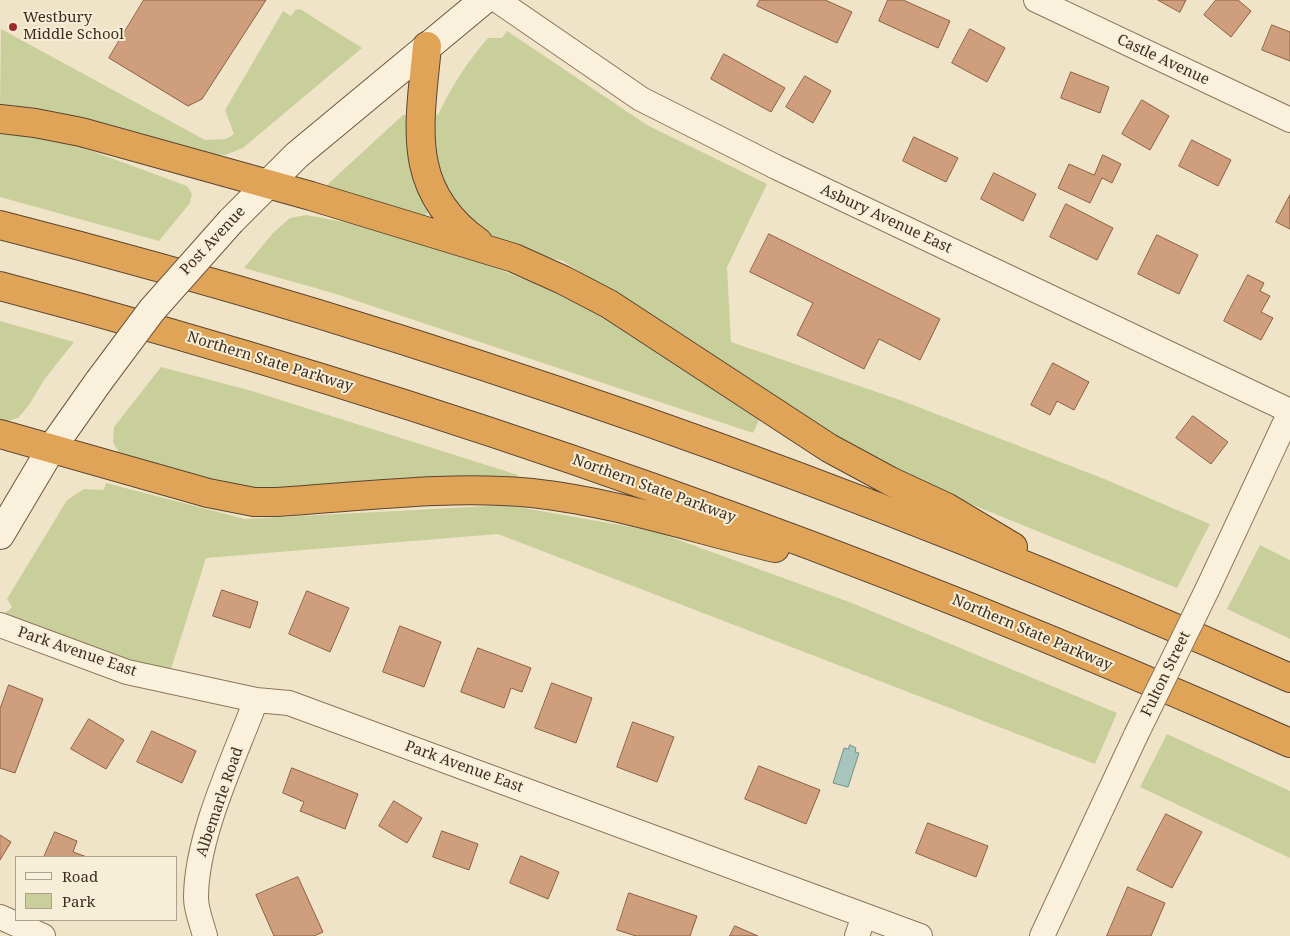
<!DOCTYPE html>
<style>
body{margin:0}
#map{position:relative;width:1290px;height:936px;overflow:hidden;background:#f0e4c8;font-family:"Noto Serif",serif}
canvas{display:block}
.legend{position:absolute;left:15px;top:856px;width:162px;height:65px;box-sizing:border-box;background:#f7eed8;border:1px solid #ada18e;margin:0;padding:6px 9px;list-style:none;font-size:15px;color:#3d2e20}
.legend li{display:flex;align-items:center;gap:10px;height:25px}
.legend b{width:25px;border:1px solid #ada18e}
</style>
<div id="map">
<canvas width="1290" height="936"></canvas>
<ul class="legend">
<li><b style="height:6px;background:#faf1dc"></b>Road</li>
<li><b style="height:14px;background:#c9cf9b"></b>Park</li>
</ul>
</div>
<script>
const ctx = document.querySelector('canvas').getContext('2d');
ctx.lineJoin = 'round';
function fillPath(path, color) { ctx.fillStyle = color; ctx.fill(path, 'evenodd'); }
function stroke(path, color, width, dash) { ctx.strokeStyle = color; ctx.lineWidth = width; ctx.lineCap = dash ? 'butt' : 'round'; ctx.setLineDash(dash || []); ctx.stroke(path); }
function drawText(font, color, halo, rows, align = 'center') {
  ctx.font = font + ' "Noto Serif",serif'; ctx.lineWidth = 4; ctx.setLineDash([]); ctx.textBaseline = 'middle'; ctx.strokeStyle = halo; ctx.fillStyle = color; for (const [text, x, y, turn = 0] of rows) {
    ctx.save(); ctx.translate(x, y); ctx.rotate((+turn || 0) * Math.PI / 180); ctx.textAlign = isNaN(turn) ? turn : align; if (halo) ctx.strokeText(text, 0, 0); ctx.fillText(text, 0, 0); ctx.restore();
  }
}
const green = new Path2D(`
 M300,9L362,48L243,148L225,155L182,152L62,114L0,108L1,29L205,140L226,139L234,134L225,110L283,11L291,16L295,10Z
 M507,31L647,125L767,184L727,267L731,342L900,400L1102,478L1210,524L1177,588L892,472L794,412L563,261L505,246L466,220L441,192L431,160V114L438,115C451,87 467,62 488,38H502Z
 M403,115H408C407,153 409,176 428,211L426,215L421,218L324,190L329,183Z
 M0,134L59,139L187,186L192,194L190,203L159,241L0,197Z
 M306,215L344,222L452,252L537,284L596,312L759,420L753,433L333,293L244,268L273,233L290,218Z
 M0,321L74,342L44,380L29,405L18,418L8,421L5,428L0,427Z
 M161,367L252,391L518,475L512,483L269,493L115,460L118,451L113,442L114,427Z
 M106,483L245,519L507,505L654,531L852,603L1117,713L1095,764L498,534L206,558L171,669L136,662L3,615L12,607L7,599L67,500L84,489L104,490Z
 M1260,545L1290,560V639L1227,609Z
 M1167,734L1290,791V858L1140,787Z`);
const water = new Path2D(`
 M850,745L856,748L855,752L859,753L848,787L833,783L844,748L848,749Z`);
const building = new Path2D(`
 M144,0H266L202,99L188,106L109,58Z
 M760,0H825L852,12L837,43L757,6Z
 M888,0H903L950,21L938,48L879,21Z
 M1158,0H1186L1180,12Z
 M1216,0H1238L1251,11L1231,37L1204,15Z
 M1272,25L1290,32V61L1262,50Z
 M970,29L1005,48L987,82L952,63Z
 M724,54L785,88L771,112L711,79Z
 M1071,72L1109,87L1100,113L1061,98Z
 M805,76L831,91L813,123L786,107Z
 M1142,100L1169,116L1150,150L1122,134Z
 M914,137L958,158L946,182L903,161Z
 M1192,140L1231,160L1218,186L1179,166Z
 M1103,155L1121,164L1112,183L1102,178L1090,203L1058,188L1069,164L1094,175Z
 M994,173L1036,194L1023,221L981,199Z
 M1290,195V229L1276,222Z
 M1066,204L1113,228L1097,260L1050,237Z
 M769,234L940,319L920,360L879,339L864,369L797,335L813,303L750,272Z
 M1157,235L1198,255L1179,294L1138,274Z
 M1248,275L1264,283L1260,291L1270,296L1261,312L1273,318L1261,340L1224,321Z
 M1053,363L1089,382L1074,410L1057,401L1050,415L1031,405Z
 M1193,416L1228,442L1211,464L1176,438Z
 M222,590L258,602L250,628L213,616Z
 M307,591L349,608L330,652L289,634Z
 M400,626L441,642L424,687L383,672Z
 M478,648L531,668L522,692L511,688L504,708L461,692Z
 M552,683L592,698L576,743L535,728Z
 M9,685L43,699L15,773L0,768V709Z
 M89,719L124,740L106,769L71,749Z
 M633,722L674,737L657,782L617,767Z
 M152,731L196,751L182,783L137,762Z
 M759,766L820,790L806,824L745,799Z
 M292,768L358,794L345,829L300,811L304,802L283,793Z
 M394,801L422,818L407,843L379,826Z
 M1166,814L1202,832L1172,888L1137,870Z
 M928,823L988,846L976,877L916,853Z
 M442,831L478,844L469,870L433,857Z
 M55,832L77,841L73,852L87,857H44Z
 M0,835L11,842L0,860Z
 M521,856L559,872L548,899L510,883Z
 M298,877L323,932L314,936H274L256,895Z
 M1128,887L1165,903L1151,936H1107Z
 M629,893L697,916L690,936H636L617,930Z
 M735,926L758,936H730Z`);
const minor = new Path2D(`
 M497,0L641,99L776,167L1290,411
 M1036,0L1290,120
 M1207,590L1290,412
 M0,625L127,672L256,700L289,703L920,936
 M0,917L43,936
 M205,936C202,924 196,910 196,898C196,836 234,759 256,700
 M857,936L864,916
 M1042,936L1136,735`);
const secondary = new Path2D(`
 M231,221L297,155L484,0
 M0,535L51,449L99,381`);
const motorway = new Path2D(`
 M427,46C420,124 404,189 478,242
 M0,119L35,123L81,132L311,196L514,258L563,280L609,304L829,448L890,481L946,507L1013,547
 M0,225C439,337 876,494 1290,678
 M0,286C442,403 873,556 1290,743
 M0,434L208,493L254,502H275C360,497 447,485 532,493C615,502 694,529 775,548`);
const minorBridge = new Path2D(`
 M1136,735L1207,590`);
const secondaryBridge = new Path2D(`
 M99,381L152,310L231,221`);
const markers = [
 [13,27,5,"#9e2a2b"]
];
const poiNames = [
 ["Westbury",23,18],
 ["Middle School",23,35]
];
const streetNames = [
 ["Castle Avenue",1163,60,25],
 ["Asbury Avenue East",886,219,25],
 ["Post Avenue",213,241,-47],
 ["Northern State Parkway",270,362,17],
 ["Northern State Parkway",654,489,20],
 ["Northern State Parkway",1032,633,23],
 ["Park Avenue East",77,652,19],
 ["Fulton Street",1166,674,-64],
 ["Park Avenue East",464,767,20],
 ["Albemarle Road",220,802,-71]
];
fillPath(green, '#c9cf9b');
fillPath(water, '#a9c4bc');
stroke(water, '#6f938a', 1);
fillPath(building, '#cf9f7d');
stroke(building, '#8d5f41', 1);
stroke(minor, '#8d765c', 26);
stroke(secondary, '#6f573f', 30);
stroke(motorway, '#5b4430', 30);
stroke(minor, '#faf1dc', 24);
stroke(secondary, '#faf1dc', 28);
stroke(motorway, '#e0a458', 28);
stroke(minorBridge, '#8d765c', 26, []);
stroke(secondaryBridge, '#6f573f', 30, []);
stroke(minorBridge, '#faf1dc', 24);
stroke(secondaryBridge, '#faf1dc', 28);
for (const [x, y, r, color] of markers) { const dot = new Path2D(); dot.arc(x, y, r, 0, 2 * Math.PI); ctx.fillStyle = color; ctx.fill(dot); stroke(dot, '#f7eed8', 2); }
drawText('15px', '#3d2e20', '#f7eed8', poiNames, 'left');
drawText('15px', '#3d2e20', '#f7eed8', streetNames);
</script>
